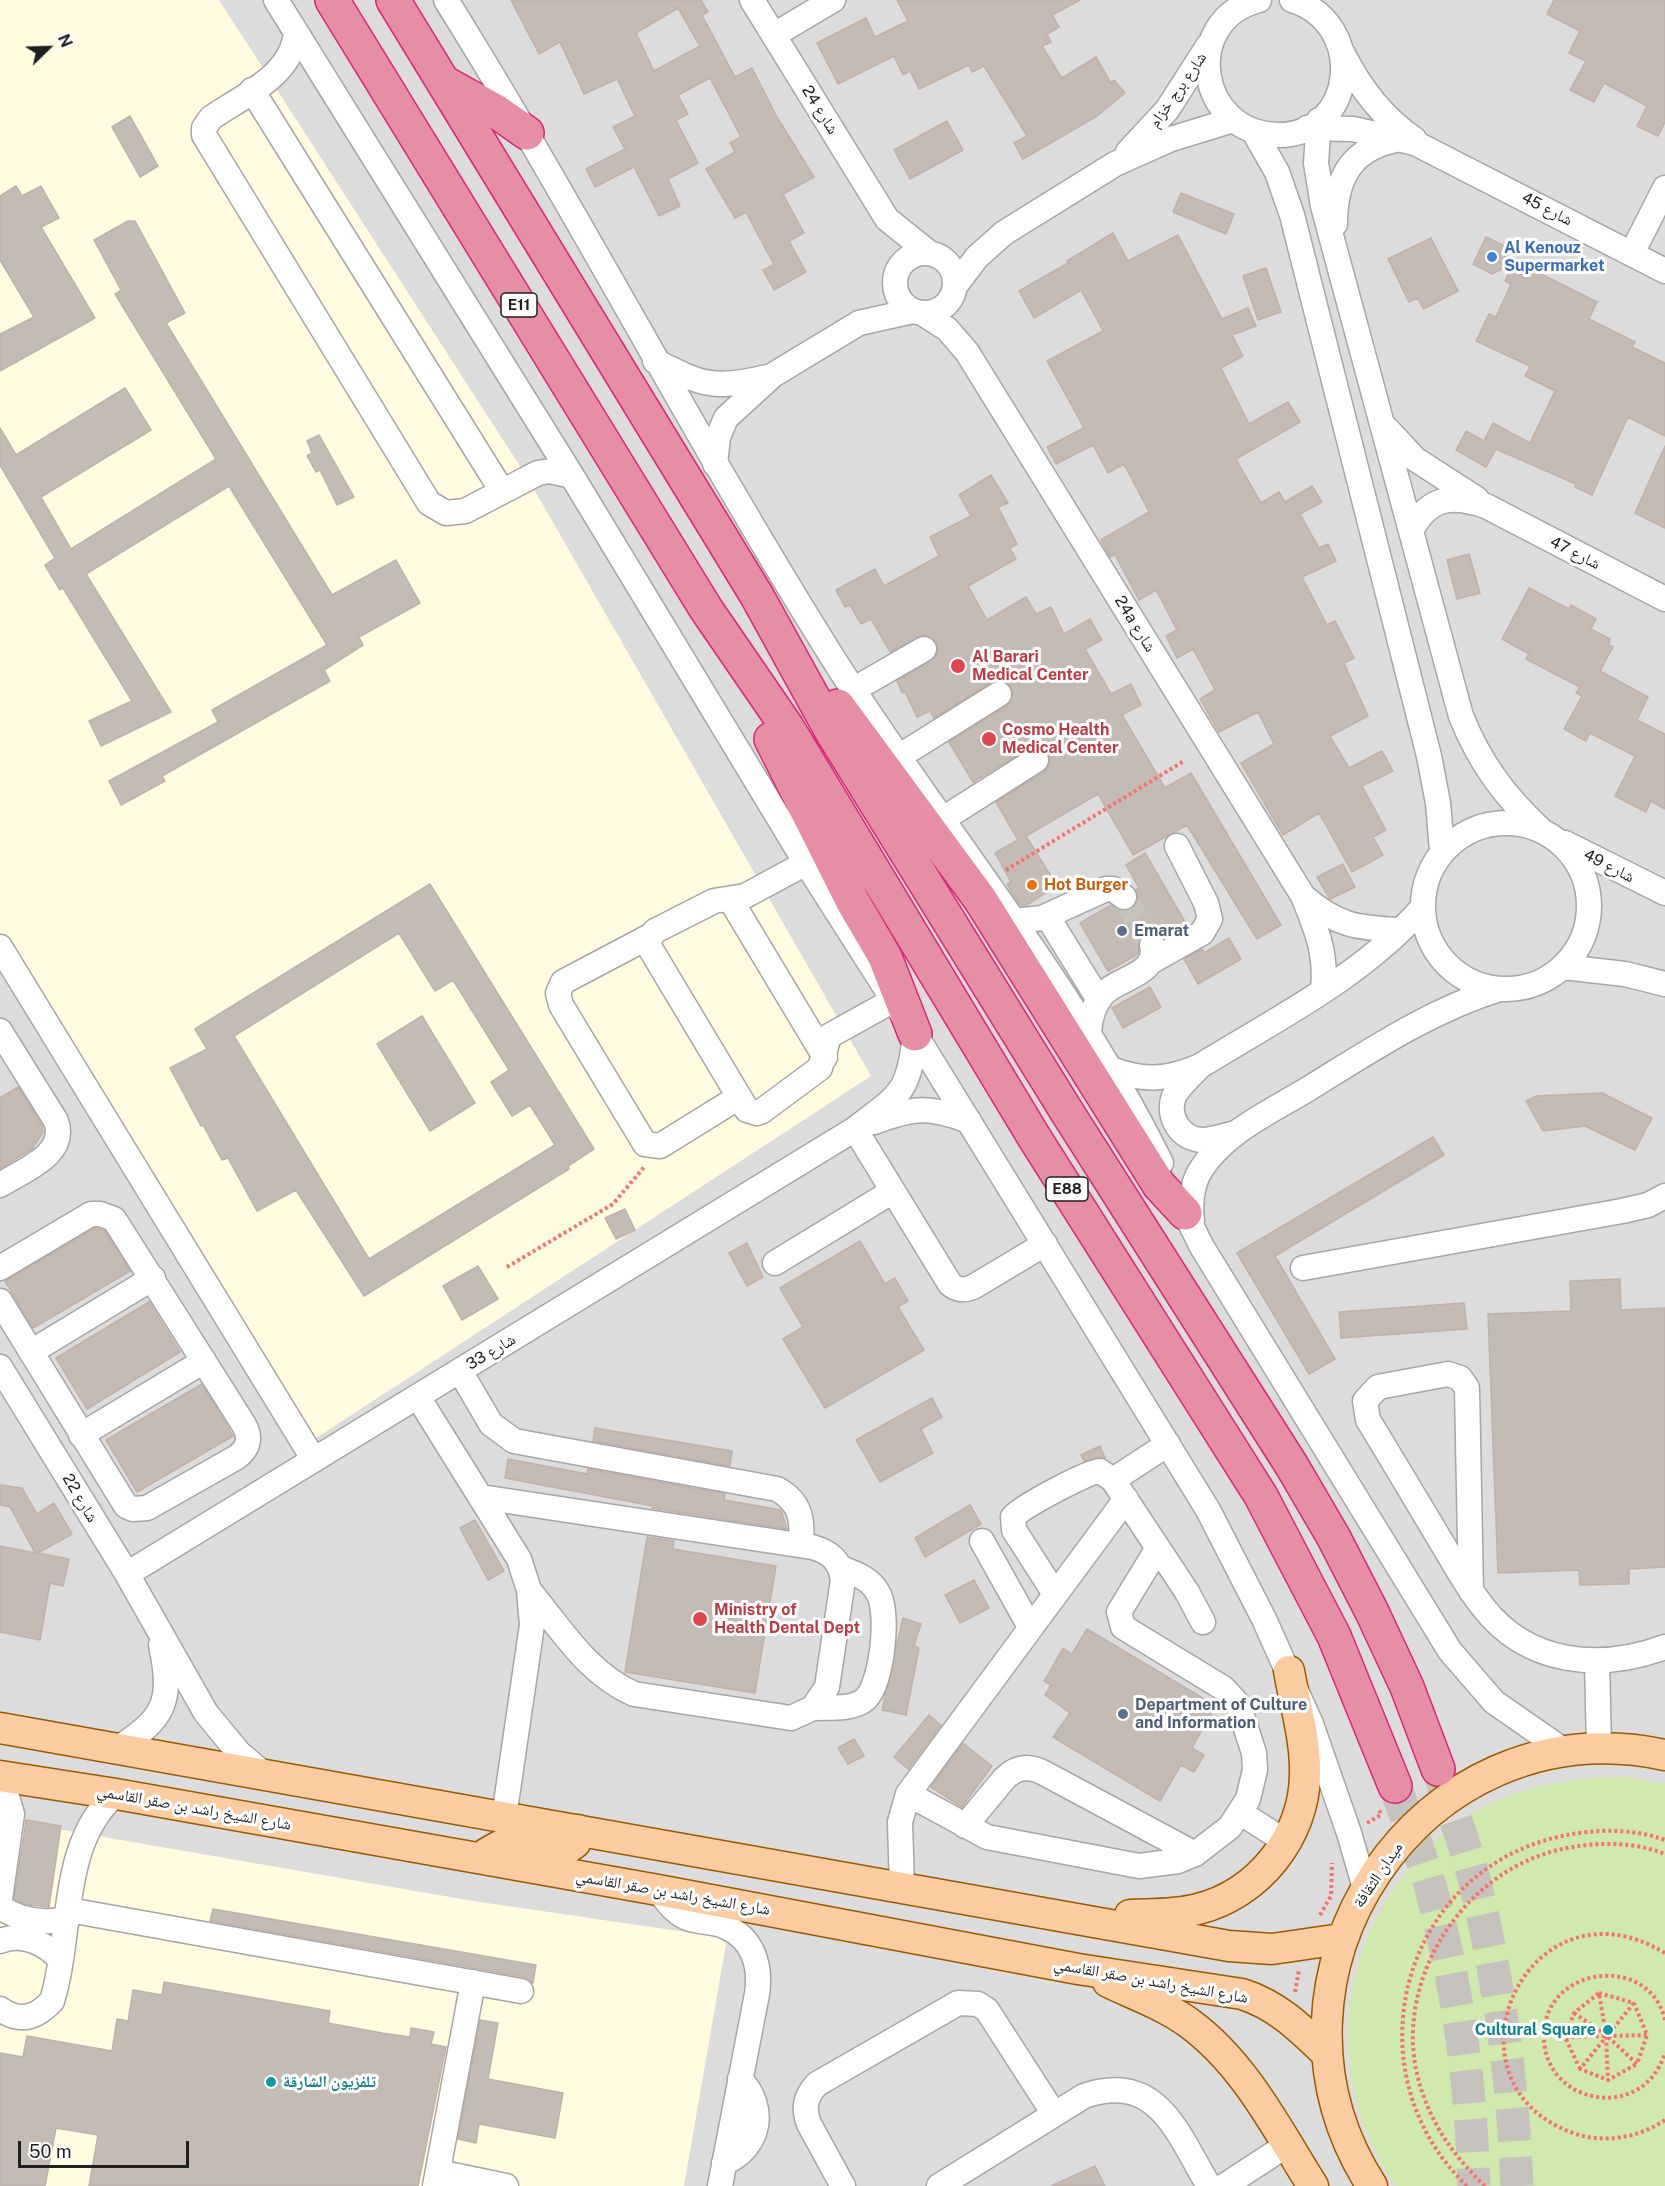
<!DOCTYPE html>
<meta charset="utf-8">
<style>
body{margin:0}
#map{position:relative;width:1665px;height:2186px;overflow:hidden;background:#f0ece6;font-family:"Public Sans",sans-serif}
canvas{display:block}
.north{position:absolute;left:18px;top:18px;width:60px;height:60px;-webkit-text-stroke:4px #fff;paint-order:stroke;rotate:67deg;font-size:16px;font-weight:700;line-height:24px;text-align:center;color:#1f1f1f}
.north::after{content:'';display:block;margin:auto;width:21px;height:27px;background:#1f1f1f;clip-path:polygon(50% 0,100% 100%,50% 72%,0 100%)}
.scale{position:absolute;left:18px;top:2141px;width:171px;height:27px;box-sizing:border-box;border:3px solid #1f1f1f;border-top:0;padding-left:8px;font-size:18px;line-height:21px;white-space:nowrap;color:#1f1f1f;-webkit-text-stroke:4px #fff;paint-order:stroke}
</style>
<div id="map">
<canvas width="1665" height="2186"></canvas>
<div class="north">N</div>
<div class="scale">50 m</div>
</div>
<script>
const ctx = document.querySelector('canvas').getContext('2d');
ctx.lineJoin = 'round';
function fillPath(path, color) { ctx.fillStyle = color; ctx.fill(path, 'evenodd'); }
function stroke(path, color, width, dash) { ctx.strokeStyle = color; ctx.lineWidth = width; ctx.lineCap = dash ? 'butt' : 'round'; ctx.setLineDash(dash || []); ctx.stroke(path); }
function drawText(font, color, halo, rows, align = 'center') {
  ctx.font = font + ' "Public Sans","Noto Naskh Arabic",sans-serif'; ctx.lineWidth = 6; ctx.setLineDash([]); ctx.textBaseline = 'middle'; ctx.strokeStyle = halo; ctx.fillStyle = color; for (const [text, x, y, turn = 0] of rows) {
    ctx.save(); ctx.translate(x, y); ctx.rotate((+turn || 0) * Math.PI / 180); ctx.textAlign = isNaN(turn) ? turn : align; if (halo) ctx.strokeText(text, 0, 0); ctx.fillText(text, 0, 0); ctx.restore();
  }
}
const residential = new Path2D(`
 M0,0H1665V2186H0Z`);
const education = new Path2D(`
 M0,0H219L527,477L871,1076L310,1442L0,957Z
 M0,1819L473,1901L727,1938L684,2186H0Z`);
const grass = new Path2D(`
 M1625,1777L1665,1784V2186H1396C1325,2085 1334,1946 1420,1857C1437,1838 1457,1820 1480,1809C1530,1784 1570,1778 1625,1777Z`);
const building = new Path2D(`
 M511,0H701L708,12L702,15L735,77L752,68L777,117L814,177L783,194L804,233L789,241L806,272L774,290L763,270L774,265L746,212L735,218L706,169L735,152L730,143L741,137L710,78L678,95L688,114L676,120L698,163L668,179L680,206L659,216L634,167L595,187L586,169L625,149L613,127L635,116L617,79L584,94L560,42L539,54ZM678,8L700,46L654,71L636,33Z
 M897,0H1080L1052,15L1059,27L1047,34L1051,42L1042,46L1062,78L1096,57L1111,83L1114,80L1125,93L1097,116L1023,159L1014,143L1027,136L984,66L972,72L969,65L919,89L910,71L903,75L894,56L838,84L817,43L866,18L875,37L908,21Z
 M1554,0H1665V122L1658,136L1637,126L1647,106L1604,83L1594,102L1570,90L1586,61L1569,53L1580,31L1547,14Z
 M130,116L158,166L140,177L112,127Z
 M947,121L963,150L910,179L894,150Z
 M16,186L22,196L41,186L59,218L41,227L95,318L0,371V334L34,317L0,260V196Z
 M1181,193L1234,214L1226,234L1173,212Z
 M128,221H135L185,313L166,323L332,595L396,560L420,603L359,637L363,645L324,670L330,681L162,776L165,781L121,805L109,781L218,722L212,710L327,645L229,486L86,574L171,712L101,746L89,721L132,701L63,588L60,590L45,565L55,558L0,465V428L16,455L125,388L151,430L41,497L71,549L216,459L115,294L121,290L94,240Z
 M1113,233L1128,261L1178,235L1222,319L1248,308L1256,326L1232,335L1243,356L1221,368L1249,424L1288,402L1300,422L1236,459L1261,503L1279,492L1285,502L1312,486L1322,502L1300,514L1319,548L1328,544L1336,561L1302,577L1327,625L1335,621L1354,658L1344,663L1368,716L1330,736L1349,768L1382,751L1393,771L1362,786L1386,830L1373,837L1383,855L1352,872L1319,813L1283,835L1241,763L1274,744L1258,712L1219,732L1200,699L1215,690L1193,649L1177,658L1166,636L1177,630L1156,590L1139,600L1115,555L1110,557L1101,540L1149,512L1124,464L1108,473L1093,445L1056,464L1047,447L1084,428L1047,361L1103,331L1081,290L1034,318L1019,291L1068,263L1067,261Z
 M1486,237L1511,249L1507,257L1597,302L1589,319L1635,342L1632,347L1665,363V436L1628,417L1592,495L1575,487L1576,484L1496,449L1486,467L1456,450L1466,431L1484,441L1493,423L1530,443L1555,391L1525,376L1530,366L1476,341L1489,314L1496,317L1511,284L1505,281L1514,263L1492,274L1473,264Z
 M1431,238L1458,291L1423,309L1418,298L1409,302L1388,259Z
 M1266,268L1281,312L1258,320L1243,276Z
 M319,435L354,497L337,505L320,470L316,472L307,456L312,453L307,441Z
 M1665,446V528L1635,513Z
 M991,475L1008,503L998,507L1017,544L1010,548L1016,559L968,586L987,620L1026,597L1036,614L1051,607L1064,634L1090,619L1102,640L1085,649L1111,694L1131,684L1141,705L1122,715L1165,788L1191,773L1281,925L1257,939L1187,825L1133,855L1098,794L1026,836L1057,886L1025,906H1021L1012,893L1007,884L1011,882L995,853L1018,840L996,802L1044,772L1049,766L1048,753L1042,747L1029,748L973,782L949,742L1007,706L1013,694L1011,687L1005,681L992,682L934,718L930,711L917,717L905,692L902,693L897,681L936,657L938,650L936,641L923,635L890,652L871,619L861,624L850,605L845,607L836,590L875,569L884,586L939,556L930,537L971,516L959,495Z
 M1469,554L1480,593L1457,599L1447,560Z
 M1529,588L1569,609L1571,605L1596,619L1591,629L1610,639L1608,645L1613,647L1600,671L1648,697L1637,720L1665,734V809L1651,801L1646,812L1615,796L1635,756L1590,733L1586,741L1564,729L1582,696L1576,693L1580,687L1526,659L1529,654L1502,639Z
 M1145,853L1187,925L1164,938L1158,932L1144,933L1139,939L1138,954L1108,971L1080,923L1111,905L1123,911L1135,906L1138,898L1136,890L1139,888L1126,865Z
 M1343,864L1355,887L1330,899L1317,877Z
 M430,884L594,1149L568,1166L569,1169L364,1296L296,1190L257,1211L228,1158L222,1160L203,1125L201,1126L170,1068L207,1049L195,1029ZM399,933L435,991L453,980L509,1070L491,1082L512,1116L530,1105L555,1145L369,1259L234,1036Z
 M1229,938L1241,959L1198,984L1184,959L1202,949L1204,953Z
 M1150,987L1161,1007L1123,1028L1112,1008Z
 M422,1016L475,1103L430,1131L377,1044Z
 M18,1087L42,1126L43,1132L32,1149L0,1168V1098Z
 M1602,1093L1652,1118L1635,1150L1585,1126L1543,1131L1526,1101L1536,1096Z
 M1433,1137L1444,1155L1275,1256L1335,1359L1309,1374L1237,1253Z
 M625,1209L635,1230L616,1239L605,1218Z
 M95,1228L105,1231L130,1271L33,1328L5,1281Z
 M860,1241L885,1284L895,1278L908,1301L898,1307L924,1350L825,1408L783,1339L803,1327L780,1288Z
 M747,1243L763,1277L747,1286L729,1253Z
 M478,1266L498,1299L462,1320L443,1286Z
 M1620,1279L1621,1310L1665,1308V1567L1629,1569V1584L1580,1585L1579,1570L1498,1573L1488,1314L1571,1311L1570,1281Z
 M149,1302L180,1352L87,1409L56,1358Z
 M1464,1303L1467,1329L1341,1338L1339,1312Z
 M202,1384L233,1436L137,1492L106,1440Z
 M932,1398L942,1417L921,1429L933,1453L880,1482L856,1440Z
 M595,1428L732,1451L730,1466L593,1441Z
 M1100,1446L1105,1458L1084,1461L1081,1455Z
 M508,1459L587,1474L588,1469L725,1494L724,1500L781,1510L787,1529L652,1508L653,1506L505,1478Z
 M0,1485L22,1488L37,1514L54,1503L72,1534L38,1553L69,1559L63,1586L50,1583L40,1640L0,1632V1546L35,1553L10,1507L0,1505Z
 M970,1505L981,1524L925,1557L915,1538Z
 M475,1520L504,1571L488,1580L460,1528Z
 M647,1537L674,1541L673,1549L776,1566L755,1693L625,1672Z
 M974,1580L989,1608L960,1623L945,1595Z
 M903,1618L921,1624L914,1646L919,1648L906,1715L882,1710Z
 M1087,1629L1216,1706L1192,1748L1204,1755L1194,1772L1181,1765L1160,1801L1053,1737L1070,1713L1045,1695L1051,1685L1044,1681L1063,1648L1072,1654Z
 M929,1715L941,1725L908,1769L894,1757Z
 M854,1739L864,1756L848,1764L838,1748Z
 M963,1743L992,1766L962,1807L931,1787Z
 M26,1820L61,1826L49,1907L28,1905L14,1899Z
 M213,1909L536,1965L533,1983L524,1977L210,1921Z
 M164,1982L330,2011L328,2023L382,2033L410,2037L411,2028L434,2032L431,2044L446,2047L418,2186H89L98,2135L56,2128L45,2186H0V2053L23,2057L27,2036L112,2051L117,2019L128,2021L133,1990L162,1995Z
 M480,2020L498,2023L488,2079L563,2093L555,2138L479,2124L476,2143L458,2139Z
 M1095,2166L1105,2186H1051Z`);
const minorTunnel = new Path2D(`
 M1124,897L1152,945`);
const highwayTunnel = new Path2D(`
 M1440,1774C1451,1809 1465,1843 1474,1879C1499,1980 1513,2082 1517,2186
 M1395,1786C1407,1820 1421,1854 1431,1889C1458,1987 1471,2085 1474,2186`);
const path = new Path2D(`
 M1006,870L1184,761
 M507,1267L613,1204L645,1166
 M1367,1823L1381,1815L1379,1809
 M1320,1915L1331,1896L1332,1863
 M1665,1953C1528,1870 1432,2082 1573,2133C1604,2144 1638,2138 1665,2120
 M1295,1992L1299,1970
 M1599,1993L1634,2003
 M1634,2003L1580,2069L1608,2080L1637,2064
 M1574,2013L1606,2035L1637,2064L1647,2035L1634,2003
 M1665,2020C1650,1954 1548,1965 1544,2032C1540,2106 1645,2124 1665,2052
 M1565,2037L1574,2013L1599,1993L1606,2035L1608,2080
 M1580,2069L1565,2037L1647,2035
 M1467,2186C1349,2073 1399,1871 1562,1836C1594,1829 1633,1828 1665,1840
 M1485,2186C1458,2160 1437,2133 1424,2097C1384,1994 1457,1872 1562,1849C1595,1842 1633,1841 1665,1854`);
const minor = new Path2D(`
 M276,0L572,476L806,863L915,1034L1208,1510L1264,1619L1311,1724L1349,1833L1365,1888
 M446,0C582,218 699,446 836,663C943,831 1073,984 1161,1163
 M752,0L887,219L928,252
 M1259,0C1180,20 1197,134 1278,135C1357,135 1367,23 1292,0
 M296,32C293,75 243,96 211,118L204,128V135L429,503L446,513L465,511L538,473L550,471L572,476
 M774,35L833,0
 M1343,54C1360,88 1382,117 1414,139
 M252,90L502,491
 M1319,120L1316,163L1323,206L1461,716C1479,761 1504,796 1540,829
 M1307,128L1353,129L1415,143L1665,271
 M1254,132L1277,172L1292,215L1429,756L1438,803L1442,851
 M1128,152L1167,110L1208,46
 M1335,224C1335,177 1352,147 1401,139
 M895 283a30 30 0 1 1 60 0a30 30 0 1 1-60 0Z
 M1632,253L1665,188
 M955,286L977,257L1004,233L1115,164L1171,139L1233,120
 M922,313L947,329L967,352L1303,896C1316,928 1327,954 1323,989
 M655,361C702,385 715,390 767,377
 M1387,429L1415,459L1477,499
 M715,464L718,437L726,418L773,375L859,323L913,311
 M1412,529C1430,496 1453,495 1486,506L1665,599
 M853,690L924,649
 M900,756L999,694
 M943,819L1036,760
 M1423 906a83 83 0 1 1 166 0a83 83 0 1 1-166 0Z
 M1565,843L1665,893
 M806,863L745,896L714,901L655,931L649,939L650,948L747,1110L757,1113L762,1111L820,1068L829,1036L892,1001
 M1304,897C1337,926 1358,928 1400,930
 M730,899L825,1057
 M1047,916L1099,1000
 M1015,921L1042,918L1106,889H1113L1124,897
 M652,935L563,982L558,993L561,1005L645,1144L660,1146L739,1097
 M0,947L314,1460
 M1152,961L1202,933L1210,919L1206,903L1177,846
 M1563,967L1625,974L1665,984
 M0,1031L56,1121C68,1155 23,1170 0,1185
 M1089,1033C1090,1019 1093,1005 1103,994C1118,978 1160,974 1152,945
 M1199,1067C1191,1076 1179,1086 1174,1096C1166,1117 1181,1140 1203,1140C1214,1140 1225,1135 1236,1133
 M1109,1068C1142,1082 1168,1080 1200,1066C1276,1019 1363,976 1422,908
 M874,1122C914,1107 929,1106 969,1121
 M855,1129L950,1284C957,1290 963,1291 973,1287L1045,1244
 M1177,1197L1202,1247L1450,1651L1494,1702L1566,1752
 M1192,1221C1190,1203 1191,1184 1202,1168C1225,1132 1272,1111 1308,1089C1370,1051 1429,1011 1499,989
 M775,1263L893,1191
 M0,1268L91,1214H100L114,1219L244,1425C251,1437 249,1448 237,1457L147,1508L133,1509L126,1506L0,1301
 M1303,1268L1622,1211L1648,1205L1665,1196
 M31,1352L153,1278
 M0,1367L127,1574L206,1713L239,1753L265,1775
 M460,1371L491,1424L514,1441L777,1489C801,1502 803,1520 801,1545
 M418,1397L519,1559L529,1590L532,1625L504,1817
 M81,1435L204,1361
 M1113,1480L1168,1444
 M481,1497L812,1547C831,1552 840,1561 843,1580L827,1687L813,1708L791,1718L634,1694C587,1673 561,1629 529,1590
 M982,1541L1030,1627
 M127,1574L855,1129C900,1094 909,1094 915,1034
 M1471,1591L1467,1388L1460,1378L1448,1374L1378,1387L1365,1401L1368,1420C1392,1459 1415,1498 1439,1538C1453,1561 1466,1586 1483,1607C1528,1665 1600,1671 1665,1647
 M1055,1594L1014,1530L1013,1517C1023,1506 1087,1472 1100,1471L1113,1480L1187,1592L1203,1622
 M1597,1661L1599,1748
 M813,1708C829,1707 849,1710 863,1701C882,1689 890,1612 878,1593C870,1578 856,1574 841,1568
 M117,1749C165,1718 173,1702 161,1645
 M908,1794L987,1837L1139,1866L1178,1861L1195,1854L1230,1827L1248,1799L1255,1770L1254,1753L1238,1704L1223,1688L1123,1627L1119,1612L1158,1548
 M1241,1813L1286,1842
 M965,1826L1004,1779C1016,1767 1029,1765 1044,1773L1195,1854
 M902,1889L900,1822L908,1794L1126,1499
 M658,1890C666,1900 673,1911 685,1917C698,1923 714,1921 726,1927C754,1939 761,1967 757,1994L720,2186
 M0,1899L12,1814L1,1776
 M0,1907C21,1921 43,1925 68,1918
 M69,1910L521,1991
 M0,1941C23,1932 45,1943 61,1960
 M0,2009C20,2023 36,2018 52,2001C73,1933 59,1843 116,1794
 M724,2163C761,2147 767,2107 740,2079
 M438,2172L506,2186
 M435,2186L473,1982
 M843,2186L809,2124C803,2108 805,2097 817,2084L958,2003L978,2004L987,2010L1054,2114
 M939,2186L1084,2096C1158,2071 1177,2133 1209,2186
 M1224,2186L1287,2145`);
const major = new Path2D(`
 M0,1728L1229,1946L1272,1949L1341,1939
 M0,1776L116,1794L658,1890L1078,1969L1242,1994C1277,2005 1300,2028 1327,2054
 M487,1853L505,1843L565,1850L575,1843L578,1830
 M1130,1915C1153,1914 1176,1915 1198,1909C1258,1894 1304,1837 1305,1775C1306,1740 1295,1705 1289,1671
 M1108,1982C1135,1995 1164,2005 1189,2023C1245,2064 1277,2129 1313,2186
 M1372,2186C1238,1978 1420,1702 1665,1755`);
const highway = new Path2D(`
 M332,0L706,609L787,727L1034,1137L1261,1496L1334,1636L1395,1786
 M393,0L757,596L832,732L1067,1112L1292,1466L1334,1538L1372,1612L1407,1687L1438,1769
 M445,83L497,112L527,133
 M838,706L980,899L1159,1185L1185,1213
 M771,739L853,902L885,957L915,1034`);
const markers = [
 [1492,257,6,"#3f7fe0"],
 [958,666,8,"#e0444e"],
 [989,739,8,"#e0444e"],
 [1032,885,6,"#e8710a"],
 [1122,931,6,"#5c6f8a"],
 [700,1619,8,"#e0444e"],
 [1123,1714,6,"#5c6f8a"],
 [1608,2030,6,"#0f9aa8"],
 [271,2082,6,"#0f9aa8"]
];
const shields = [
 [519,305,36],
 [1067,1189,42]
];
const shieldNames = [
 ["E11",519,305],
 ["E88",1067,1189]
];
const streetNames = [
 ["شارع برج خزام",1178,90,-55],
 ["شارع 24",820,110,58],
 ["شارع 45",1547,209,27],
 ["شارع 47",1575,553,27],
 ["24a شارع",1135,624,58],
 ["شارع 49",1609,866,27],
 ["شارع 33",491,1352,-31],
 ["شارع 22",80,1498,59],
 ["شارع الشيخ راشد بن صقر القاسمي",194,1808,10],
 ["ميدان الثقافة",1378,1875,-56],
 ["شارع الشيخ راشد بن صقر القاسمي",673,1893,10],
 ["شارع الشيخ راشد بن صقر القاسمي",1151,1981,10]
];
const shopNames = [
 ["Al Kenouz",1504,248],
 ["Supermarket",1504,266]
];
const healthNames = [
 ["Al Barari",972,657],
 ["Medical Center",972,675],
 ["Cosmo Health",1002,730],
 ["Medical Center",1002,748],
 ["Ministry of",714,1610],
 ["Health Dental Dept",714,1628]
];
const foodNames = [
 ["Hot Burger",1044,885]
];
const serviceNames = [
 ["Emarat",1134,931],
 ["Department of Culture",1135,1705],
 ["and Information",1135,1723]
];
const cultureNames = [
 ["Cultural Square",1596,2030],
 ["تلفزيون الشارقة",283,2082,"left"]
];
fillPath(residential, '#dddcdc');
fillPath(education, '#fffce0');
fillPath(grass, '#d0e9ac');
fillPath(building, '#c5bbb5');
stroke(building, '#c1b1a8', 1.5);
stroke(minorTunnel, '#c6c3be', 24, [24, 12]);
stroke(highwayTunnel, '#c6c3be', 33, [33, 16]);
stroke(minor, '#a6a6a6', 27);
stroke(major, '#995a01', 33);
stroke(highway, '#da2774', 36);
stroke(path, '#f9706e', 4, [3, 3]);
stroke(minor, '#fff', 24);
stroke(major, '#fbcc9f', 30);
stroke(highway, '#e68ea6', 33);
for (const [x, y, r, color] of markers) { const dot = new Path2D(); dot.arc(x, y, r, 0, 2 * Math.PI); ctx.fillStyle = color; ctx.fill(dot); stroke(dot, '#fff', 2); }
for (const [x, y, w] of shields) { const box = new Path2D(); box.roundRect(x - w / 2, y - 12, w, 24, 4.5); ctx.fillStyle = '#fff'; ctx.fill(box); stroke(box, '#1f1f1f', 1.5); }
drawText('bold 15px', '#1f1f1f', null, shieldNames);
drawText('16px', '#1f1f1f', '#fff', streetNames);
drawText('bold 16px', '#366cbe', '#fff', shopNames, 'left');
drawText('bold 16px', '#be3a42', '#fff', healthNames, 'left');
drawText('bold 16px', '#c56008', '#fff', foodNames, 'left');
drawText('bold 16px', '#4e5e75', '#fff', serviceNames, 'left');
drawText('bold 16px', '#0d838f', '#fff', cultureNames, 'right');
</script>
